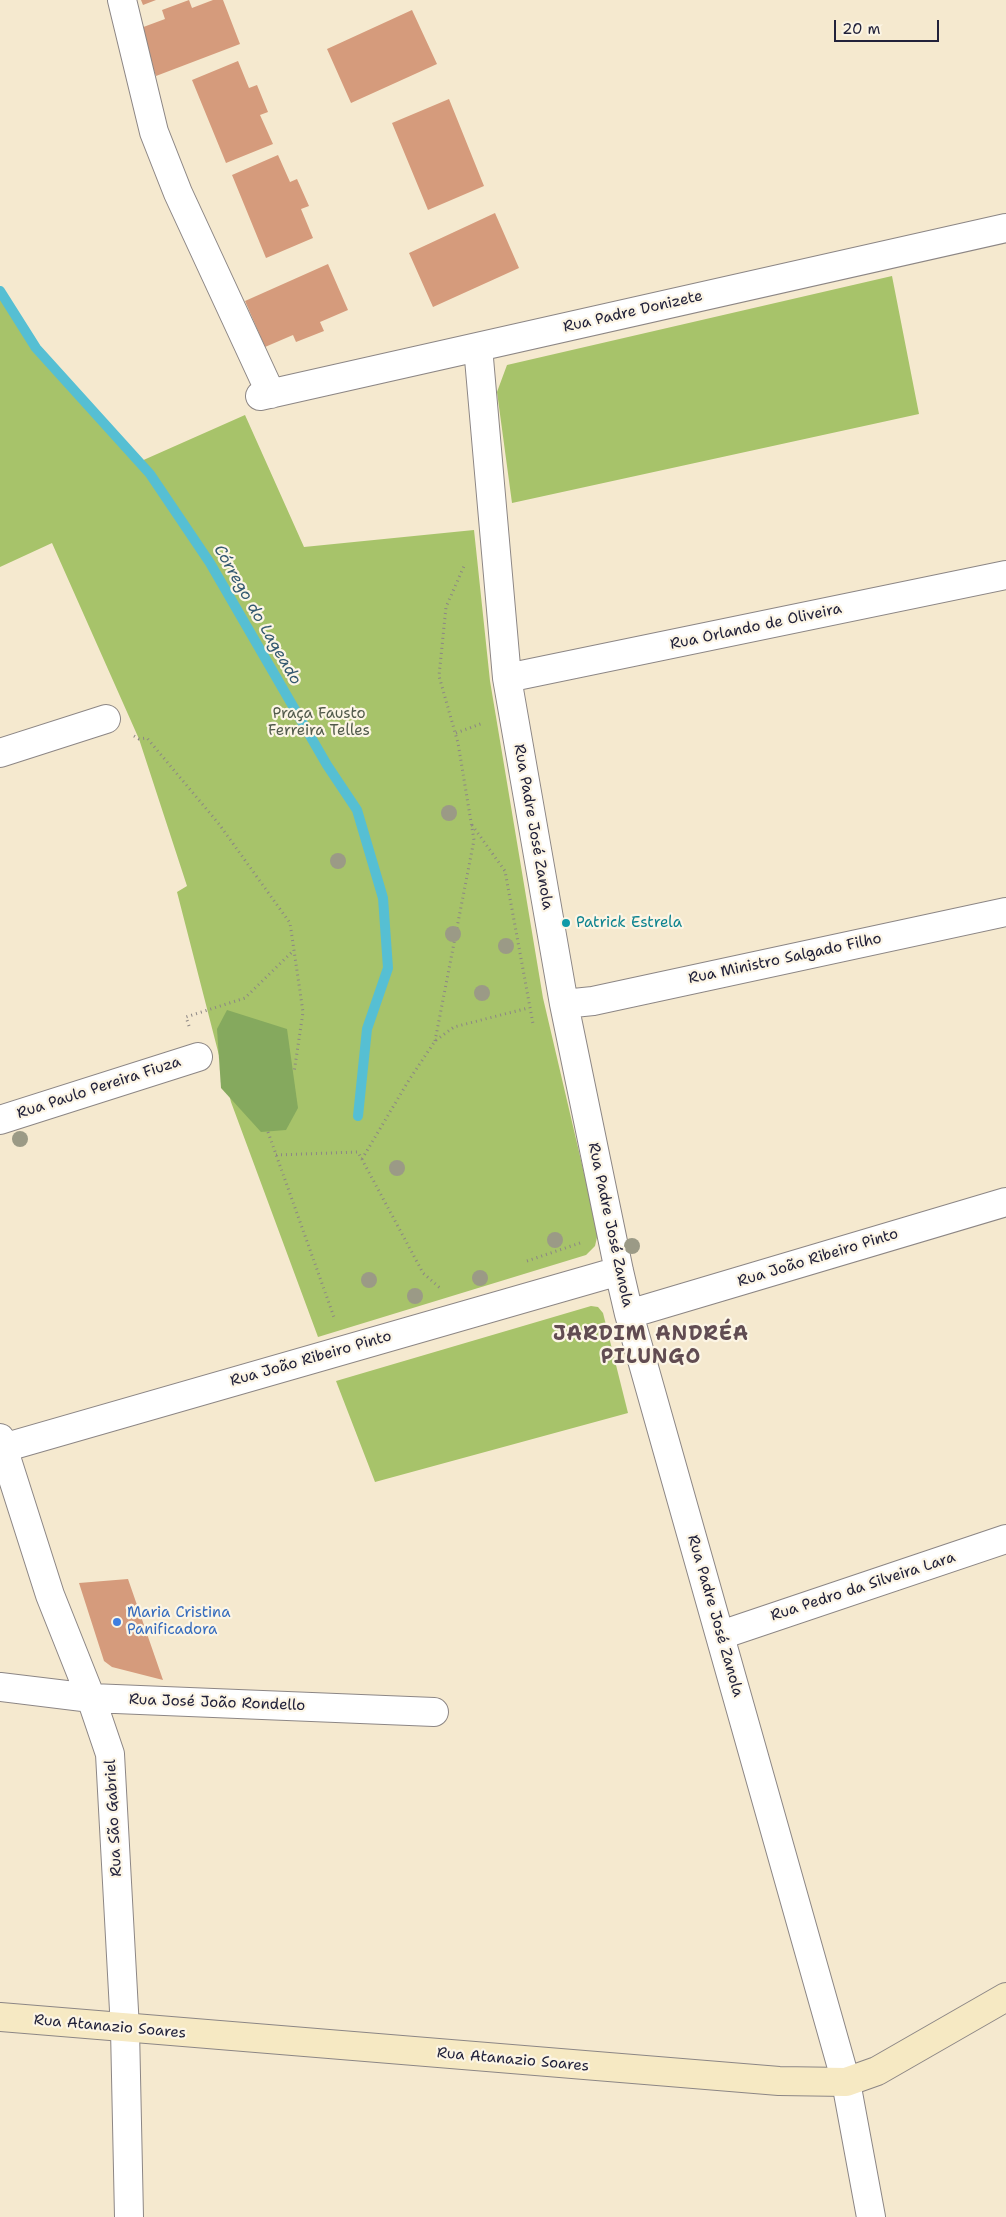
<!DOCTYPE html>
<meta charset="utf-8">
<style>
body{margin:0}
#map{position:relative;width:1006px;height:2217px;overflow:hidden;background:#f5e9cf;font-family:"Shantell Sans",sans-serif}
canvas{display:block}
.scale{position:absolute;left:834px;top:20px;width:105px;height:22px;box-sizing:border-box;border:2px solid #22223b;border-top:0;padding-left:6px;font-size:15px;line-height:18px;white-space:nowrap;color:#22223b;-webkit-text-stroke:4px #fcf5e5;paint-order:stroke}
</style>
<div id="map">
<canvas width="1006" height="2217"></canvas>
<div class="scale">20 m</div>
</div>
<script>
const ctx = document.querySelector('canvas').getContext('2d');
ctx.lineJoin = 'round';
function fillPath(path, color) { ctx.fillStyle = color; ctx.fill(path, 'evenodd'); }
function stroke(path, color, width, dash) { ctx.strokeStyle = color; ctx.lineWidth = width; ctx.lineCap = dash ? 'butt' : 'round'; ctx.setLineDash(dash || []); ctx.stroke(path); }
function drawText(font, color, halo, rows, align = 'center') {
  ctx.font = font + ' "Shantell Sans",sans-serif'; ctx.lineWidth = 4.5; ctx.setLineDash([]); ctx.textBaseline = 'middle'; ctx.strokeStyle = halo; ctx.fillStyle = color; for (const [text, x, y, turn = 0] of rows) {
    ctx.save(); ctx.translate(x, y); ctx.rotate((+turn || 0) * Math.PI / 180); ctx.textAlign = isNaN(turn) ? turn : align; if (halo) ctx.strokeText(text, 0, 0); ctx.fillText(text, 0, 0); ctx.restore();
  }
}
const green = new Path2D(`
 M892,276L919,414L512,503L497,392L507,365Z
 M0,291L36,348L139,462L245,415L304,547L474,530L490,681L543,998L598,1233L595,1246L586,1255L318,1337L231,1102L177,892L187,886L139,739L52,543L0,567Z
 M591,1306L598,1307L603,1313L628,1413L375,1482L336,1381Z`);
const forest = new Path2D(`
 M227,1010L287,1029L298,1108L286,1130L261,1132L221,1088L217,1029Z`);
const stream = new Path2D(`
 M0,291L36,348L150,474L210,563L327,765L357,810L383,898L388,968L367,1029L358,1116`);
const building = new Path2D(`
 M141,0H156L143,5Z
 M189,0L192,8L213,0H223L240,44L156,76L138,29L165,19L162,10Z
 M412,10L437,64L351,103L327,49Z
 M238,61L249,88L257,85L268,112L260,115L273,144L226,163L192,80Z
 M449,99L484,186L428,210L392,123Z
 M278,155L290,182L297,179L309,206L301,209L313,238L266,258L232,175Z
 M495,213L519,268L433,307L409,253Z
 M328,264L348,310L320,322L324,331L296,342L293,335L265,347L245,301Z
 M128,1579L163,1680L112,1667L104,1661L79,1583Z`);
const path = new Path2D(`
 M456,733L483,723
 M134,736L139,739L147,738L219,824L290,923L303,1012L294,1073
 M472,825L505,871L533,1024
 M189,1026L186,1017L245,998L293,951
 M435,1041L474,840L458,743L439,676L446,607L464,566
 M268,1132L335,1320
 M276,1155L358,1152L423,1273L440,1288
 M362,1159L409,1080L435,1041L454,1027L528,1008
 M527,1261L580,1243`);
const street = new Path2D(`
 M122,0L154,132L178,193L271,394
 M478,347L507,678L564,1004L619,1271L629,1314L846,2082L871,2217
 M260,396L1006,228
 M507,678L1006,575
 M0,753L106,719
 M564,1004L593,1001L1006,912
 M0,1120L198,1057
 M629,1314L1006,1202
 M0,1438L50,1595L91,1698L110,1754L125,2029L129,2217
 M3,1448L619,1271
 M721,1635L1006,1539
 M0,1687L91,1698L434,1712`);
const secondary = new Path2D(`
 M0,2017L779,2081L846,2082L877,2071L1006,1997`);
const trees = [
 [449,813],
 [338,861],
 [453,934],
 [506,946],
 [482,993],
 [20,1139],
 [397,1168],
 [555,1240],
 [632,1246],
 [480,1278],
 [369,1280],
 [415,1296]
];
const markers = [
 [566,923,5,"#0f9aa8"],
 [117,1622,5,"#3f7fe0"]
];
const streetNames = [
 ["Rua Padre Donizete",633,312,-13],
 ["Rua Orlando de Oliveira",756,627,-12],
 ["Rua Padre José Zanola",533,827,80],
 ["Rua Ministro Salgado Filho",785,959,-12],
 ["Rua Paulo Pereira Fiuza",99,1088,-18],
 ["Rua Padre José Zanola",610,1225,78],
 ["Rua João Ribeiro Pinto",818,1258,-17],
 ["Rua João Ribeiro Pinto",311,1359,-16],
 ["Rua Pedro da Silveira Lara",863,1587,-18],
 ["Rua Padre José Zanola",715,1616,74],
 ["Rua José João Rondello",217,1703,2],
 ["Rua São Gabriel",114,1818,-93],
 ["Rua Atanazio Soares",110,2027,5],
 ["Rua Atanazio Soares",513,2060,5]
];
const parkNames = [
 ["Praça Fausto",319,714],
 ["Ferreira Telles",319,731]
];
const cultureNames = [
 ["Patrick Estrela",576,923]
];
const shopNames = [
 ["Maria Cristina",127,1613],
 ["Panificadora",127,1630]
];
const waterNames = [
 ["Córrego do Lageado",257,615,60]
];
const districtNames = [
 ["JARDIM ANDRÉA",651,1335],
 ["PILUNGO",651,1358]
];
fillPath(green, '#a7c36a');
fillPath(forest, '#85a95e');
stroke(stream, '#56bfd3', 10);
fillPath(building, '#d59b7c');
stroke(street, '#8c8685', 30);
stroke(secondary, '#8c8685', 30);
stroke(path, '#8c8685', 3, [1, 4]);
stroke(street, '#fff', 28);
stroke(secondary, '#f6e9c3', 28);
ctx.fillStyle = '#9b9a86';
for (const [x, y] of trees) { ctx.beginPath(); ctx.arc(x, y, 8, 0, 2 * Math.PI); ctx.fill(); }
for (const [x, y, r, color] of markers) { const dot = new Path2D(); dot.arc(x, y, r, 0, 2 * Math.PI); ctx.fillStyle = color; ctx.fill(dot); stroke(dot, '#fcf5e5', 2); }
drawText('15px', '#22223b', '#fcf5e5', streetNames);
drawText('15px', '#515a4b', '#fcf5e5', parkNames);
drawText('15px', '#0d838f', '#fcf5e5', cultureNames, 'left');
drawText('15px', '#366cbe', '#fcf5e5', shopNames, 'left');
drawText('italic 16px', '#345970', '#fcf5e5', waterNames);
ctx.letterSpacing = '1px';
drawText('bold 20px', '#614c52', '#fcf5e5', districtNames);
ctx.letterSpacing = '0px';
</script>
